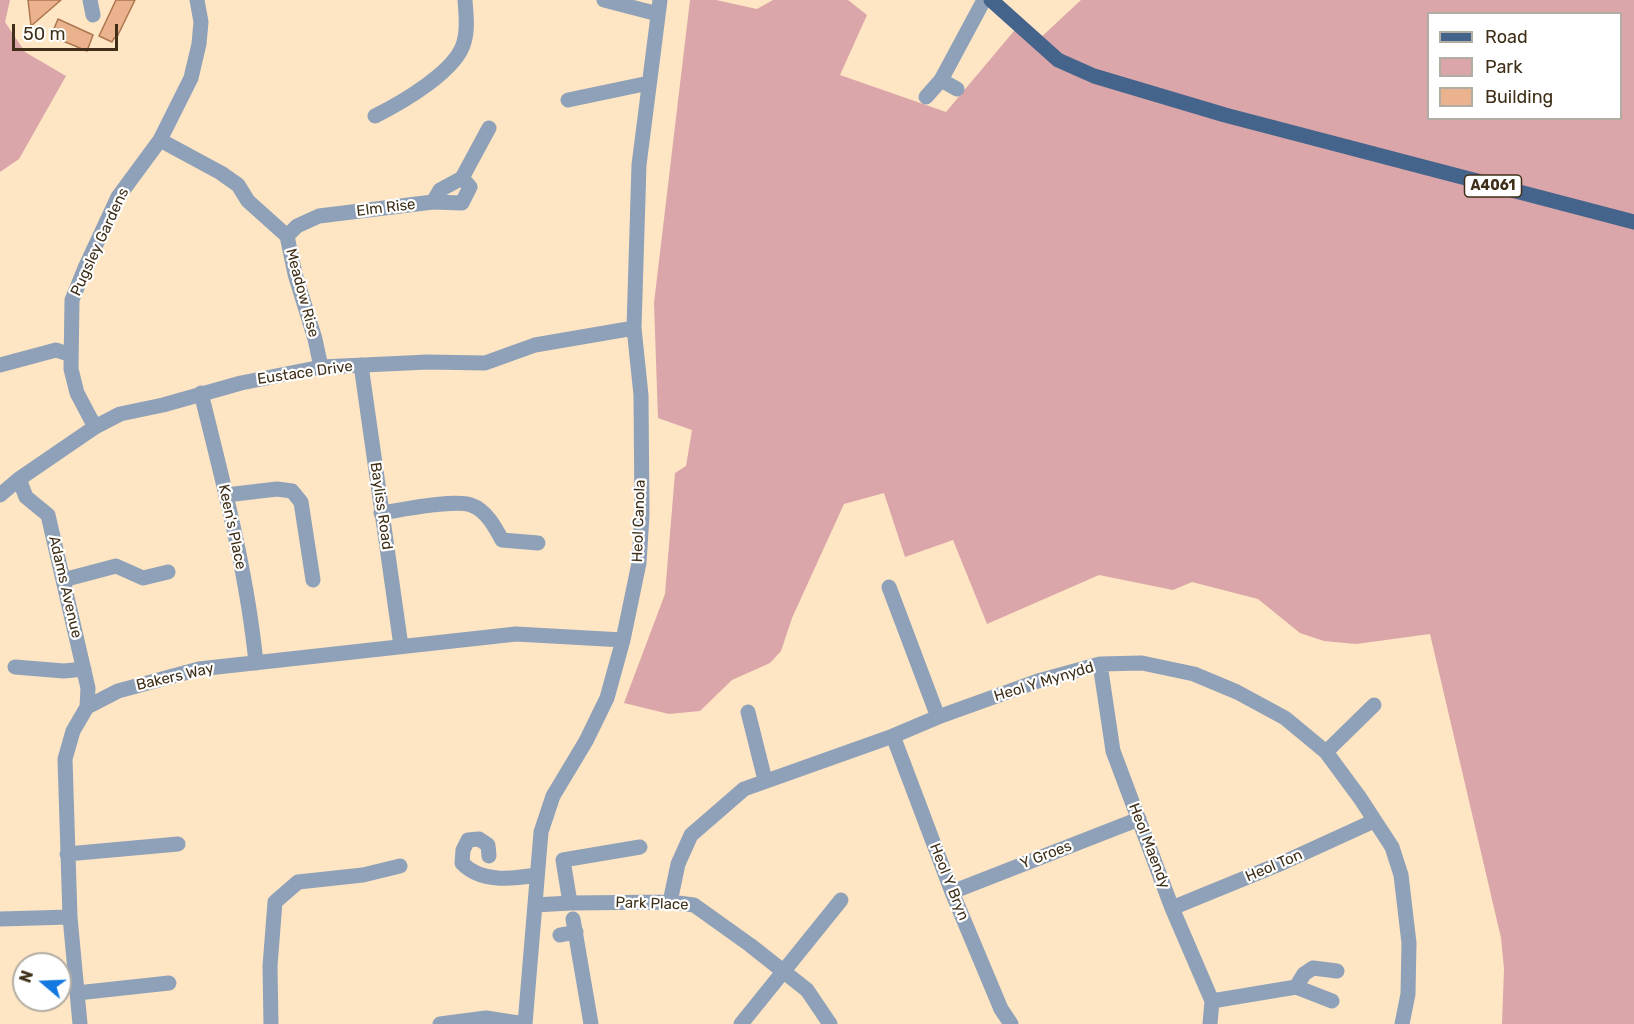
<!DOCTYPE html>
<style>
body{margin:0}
#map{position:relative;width:1634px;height:1024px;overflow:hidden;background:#fee5c3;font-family:Rubik,sans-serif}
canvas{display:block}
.legend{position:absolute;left:1427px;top:12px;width:195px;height:108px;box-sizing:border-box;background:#fff;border:2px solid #b2aca3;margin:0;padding:8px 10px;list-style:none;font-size:18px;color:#3f2f18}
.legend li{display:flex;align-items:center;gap:12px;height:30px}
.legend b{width:30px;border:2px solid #b2aca3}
.north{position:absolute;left:12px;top:952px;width:60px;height:60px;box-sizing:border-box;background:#fff;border:2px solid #b2aca3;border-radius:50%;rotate:289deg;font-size:16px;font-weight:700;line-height:24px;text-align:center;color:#3f2f18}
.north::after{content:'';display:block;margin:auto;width:21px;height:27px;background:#1478e1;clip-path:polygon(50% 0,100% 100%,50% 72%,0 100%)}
.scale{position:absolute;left:12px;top:24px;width:106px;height:27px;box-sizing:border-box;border:3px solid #3f2f18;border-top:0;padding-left:8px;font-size:18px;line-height:21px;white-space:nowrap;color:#3f2f18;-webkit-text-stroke:4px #fff;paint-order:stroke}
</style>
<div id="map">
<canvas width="1634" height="1024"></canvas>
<ul class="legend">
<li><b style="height:8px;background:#45648c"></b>Road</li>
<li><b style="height:16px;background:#daa6a9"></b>Park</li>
<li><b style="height:16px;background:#eab38e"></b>Building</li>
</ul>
<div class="north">N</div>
<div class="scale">50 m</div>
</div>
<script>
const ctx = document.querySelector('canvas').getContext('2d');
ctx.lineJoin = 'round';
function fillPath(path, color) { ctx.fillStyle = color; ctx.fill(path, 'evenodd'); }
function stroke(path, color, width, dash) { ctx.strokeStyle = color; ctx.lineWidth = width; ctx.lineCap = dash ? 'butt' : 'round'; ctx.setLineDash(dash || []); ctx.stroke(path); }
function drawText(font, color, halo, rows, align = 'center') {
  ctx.font = font + ' Rubik,sans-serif'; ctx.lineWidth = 4.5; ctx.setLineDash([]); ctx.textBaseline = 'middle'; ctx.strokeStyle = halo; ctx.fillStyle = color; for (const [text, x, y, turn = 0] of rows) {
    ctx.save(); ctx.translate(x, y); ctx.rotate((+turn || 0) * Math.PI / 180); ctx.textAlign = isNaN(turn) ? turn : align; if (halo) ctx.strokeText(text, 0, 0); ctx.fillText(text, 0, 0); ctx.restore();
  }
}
const green = new Path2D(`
 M0,0H10L5,22L25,52L66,76L19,159L0,172Z
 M690,0H716L757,9L773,0H848L867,15L840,75L946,112L1019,25L1037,41L1081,0H1634V1024H1502L1504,969L1501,938L1430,634L1356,644L1324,641L1300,633L1258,599L1192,582L1173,590L1099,575L987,624L953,540L905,557L884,493L844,504L792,618L781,651L770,663L732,680L700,711L669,714L624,703L665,594L675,473L686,466L692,430L658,418L654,303ZM1428,14H1620V118H1428Z`);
const building = new Path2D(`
 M28,0H61L31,26Z
 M116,0H135L116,39L114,38L112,42L99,36Z
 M58,19L93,35L87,51L51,36Z`);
const minor = new Path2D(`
 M90,0L93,15
 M604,0L658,14
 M941,80L957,89
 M926,97L941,80L984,0
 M568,100L649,83
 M375,116C401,103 457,71 464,42C468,29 466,14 465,0
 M160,140L221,173L238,185L248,201L287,236L295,274L315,339L321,367
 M462,178L489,128
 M433,202L440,190L462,178
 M287,236L297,226L319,216L433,202L462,203L470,187L462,178
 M0,365L56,350L71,355
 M361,365L401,646
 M201,393C223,482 247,572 256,663
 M95,427L77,393L71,369L72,300L85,268L118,197L160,140L191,78L199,44L201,22L197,0
 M19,479L26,497L48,515L88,688L87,707
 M0,495L19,479L95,427L120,414L163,405L241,383L321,367L428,362L485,363L535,345L634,328
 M226,495L277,489L292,491L301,502L313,580
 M381,513C401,510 454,499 471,505C486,510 495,527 502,540L538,543
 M63,580L116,566L143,578L168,572
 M889,587L938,717
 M1100,664L1113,751L1172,908L1212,1001L1210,1024
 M15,667L64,671L84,669
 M748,712L765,780
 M893,736L952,892L1001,1009L1011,1024
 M1326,752L1374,705
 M67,854L178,844
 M489,856L488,845L479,839L468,840L463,850L462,863C481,883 512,879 537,875
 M952,892L1139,819
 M670,902L678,864L691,835L744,789L893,736L938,717L1038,681L1100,664L1142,663L1194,674L1237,692L1285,718L1326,752L1360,798L1392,847L1401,875L1409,943L1408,994L1402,1024
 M570,903L563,860L640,847
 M535,905L570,903L670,902L694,905L750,945L807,990L830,1024
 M1172,908L1282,863L1374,821
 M0,919L70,917
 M573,919L591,1024
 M560,935L576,932
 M1296,987L1304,974L1313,968L1337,971
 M77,993L169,983
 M1212,1001L1296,987L1332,1001
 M80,1024L70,917L65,759L73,731L87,707L118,691L199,669L516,634L623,640
 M271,1024L270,966L275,902L298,882L363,875L400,866
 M440,1024L486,1018L525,1024
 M525,1024L541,832L553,796L586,741L607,698L623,640L639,563L642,515L641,395L634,328L639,165L660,0
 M741,1024L841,900`);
const major = new Path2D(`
 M991,0L1058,60L1094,76L1225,115L1634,222`);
const shields = [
 [1493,186,57]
];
const shieldNames = [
 ["A4061",1493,186]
];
const streetNames = [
 ["Elm Rise",386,208,-7],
 ["Pugsley Gardens",100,242,-65],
 ["Meadow Rise",302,293,75],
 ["Eustace Drive",305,373,-8],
 ["Bayliss Road",381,506,82],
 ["Heol Canola",639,521,-88],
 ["Keen's Place",232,527,78],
 ["Adams Avenue",65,587,77],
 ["Bakers Way",175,677,-13],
 ["Heol Y Mynydd",1044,682,-17],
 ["Heol Maendy",1149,846,69],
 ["Y Groes",1046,855,-21],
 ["Heol Ton",1274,866,-23],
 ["Heol Y Bryn",949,882,68],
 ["Park Place",652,904,2]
];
fillPath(green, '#daa6a9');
fillPath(building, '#eab38e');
stroke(building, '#ad7650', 1.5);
stroke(minor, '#8fa1b8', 15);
stroke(major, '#45648c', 15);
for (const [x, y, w] of shields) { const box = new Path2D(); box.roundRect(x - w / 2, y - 11, w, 22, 4.5); ctx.fillStyle = '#fff'; ctx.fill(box); stroke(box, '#3f2f18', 1.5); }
drawText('bold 14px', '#3f2f18', null, shieldNames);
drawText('15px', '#3f2f18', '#fff', streetNames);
</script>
